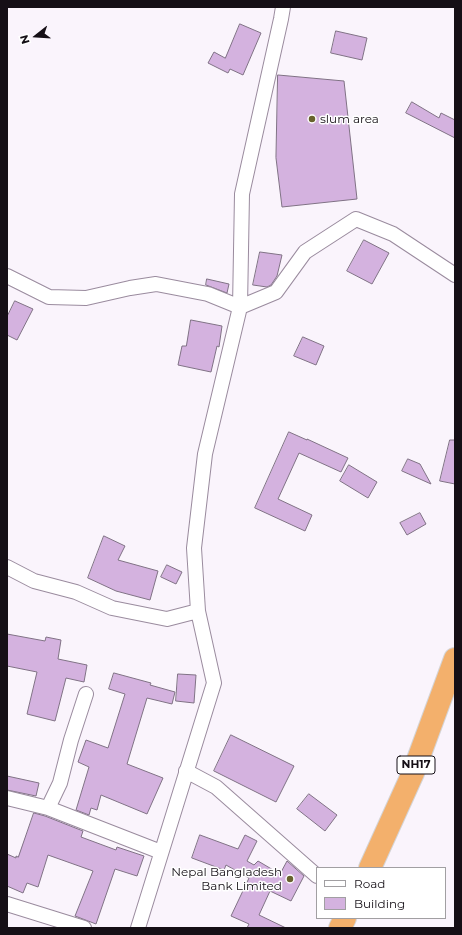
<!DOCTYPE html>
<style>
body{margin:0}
#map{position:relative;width:462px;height:935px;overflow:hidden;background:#faf4fc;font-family:Montserrat,sans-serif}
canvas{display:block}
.frame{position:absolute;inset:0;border:8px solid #150f16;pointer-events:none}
.legend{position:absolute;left:316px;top:867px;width:130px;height:52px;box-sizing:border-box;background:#fff;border:1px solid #a19fa2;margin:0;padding:5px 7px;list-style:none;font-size:12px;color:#150f16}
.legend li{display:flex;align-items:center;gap:8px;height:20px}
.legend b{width:20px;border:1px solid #a19fa2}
.north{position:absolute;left:16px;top:16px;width:40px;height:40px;-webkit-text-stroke:3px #fff;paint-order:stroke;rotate:253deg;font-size:11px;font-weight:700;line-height:16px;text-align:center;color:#150f16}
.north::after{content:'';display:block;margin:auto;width:14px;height:18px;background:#150f16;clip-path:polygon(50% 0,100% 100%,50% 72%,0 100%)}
</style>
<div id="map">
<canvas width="462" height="935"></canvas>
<div class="frame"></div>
<ul class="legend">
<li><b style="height:5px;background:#fff"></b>Road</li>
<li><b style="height:11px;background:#d4b2df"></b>Building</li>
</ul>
<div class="north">N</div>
</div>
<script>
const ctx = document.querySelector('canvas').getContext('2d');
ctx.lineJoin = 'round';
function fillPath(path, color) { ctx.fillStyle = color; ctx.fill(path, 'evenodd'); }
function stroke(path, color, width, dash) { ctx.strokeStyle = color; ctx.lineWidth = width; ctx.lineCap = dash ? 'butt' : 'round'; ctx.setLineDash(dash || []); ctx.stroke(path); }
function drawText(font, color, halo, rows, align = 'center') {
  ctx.font = font + ' Montserrat,sans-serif'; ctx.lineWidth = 3; ctx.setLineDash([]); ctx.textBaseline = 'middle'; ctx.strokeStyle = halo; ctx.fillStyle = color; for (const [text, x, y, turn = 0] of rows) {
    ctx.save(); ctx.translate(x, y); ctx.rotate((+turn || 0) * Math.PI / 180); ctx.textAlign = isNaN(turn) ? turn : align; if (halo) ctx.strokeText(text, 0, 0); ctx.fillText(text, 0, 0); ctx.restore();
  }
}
const building = new Path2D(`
 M240,24L261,33L243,75L230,69L228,73L208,63L214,52L225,58Z
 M336,31L367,38L362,60L331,53Z
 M278,75L344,81L357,199L282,207L276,158Z
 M412,102L439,118L441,113L455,120V138L406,113Z
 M364,240L389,253L372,284L347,271Z
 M260,252L282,255L277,276L271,285L267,287L253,285Z
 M207,279L229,284L227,293L206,285Z
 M15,301L33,309L17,340L7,335V317Z
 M191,320L222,326L219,347L217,346L211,372L178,365L182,346H186Z
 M303,337L324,346L316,365L294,356Z
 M289,432L307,440V439L348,458L341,472L299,453L278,499L312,515L305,531L255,508Z
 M450,440H455V484L440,481Z
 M408,459L420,464L431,484L402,471Z
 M349,465L377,482L368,498L340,481Z
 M420,513L426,524L407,535L400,523Z
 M104,536L125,546L118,560L158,571L150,600L116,591L88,578Z
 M167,565L182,572L176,584L161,577Z
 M7,634L45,641L46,637L61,640L58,659L87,665L84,682L66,678L55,721L27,714L37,672L7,666Z
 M114,673L151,683L150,685L175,692L172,704L147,698L127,764L163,778L147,814L101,795L97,810L91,808L89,815L76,810L89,767L78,762L86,740L108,748L125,694L109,689Z
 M178,674L196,675L194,703L176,701Z
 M231,735L294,766L276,802L214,771Z
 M7,776L39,783L36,796L7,790Z
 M309,794L337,815L325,831L297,809Z
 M34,813L45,816L83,831L81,837L116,850L117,847L144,856L137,876L115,869L96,924L75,916L93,871L48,855L38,887L27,883L23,893L7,886V854L16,858V856L18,857Z
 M200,835L238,849L245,835L257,841L247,861L254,865L258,861L280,874L287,861L304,876L291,901L270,891L259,915L286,928H247L249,924L231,916L249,878L226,865L224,870L192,858Z`);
const minor = new Path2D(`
 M7,276L49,297L86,298L130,288L156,284L208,294L240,307L276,292L305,252L356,219L393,234L455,275
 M7,567L34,581L76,592L112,608L167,619L198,611
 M186,771L216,787L317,876
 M7,798L48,808L161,852
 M48,808L60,783L71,740L86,694
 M7,904L84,928
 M138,928L214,683L198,611L194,548L205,454L240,307L242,194L281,19L283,7`);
const trunk = new Path2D(`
 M370,868L413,773L455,659
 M340,928L345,918`);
const markers = [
 [312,119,4,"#68622e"],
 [290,879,4,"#68622e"]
];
const shields = [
 [416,765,38]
];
const shieldNames = [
 ["NH17",416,765]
];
const poiNames = [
 ["slum area",320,119],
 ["Nepal Bangladesh",282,872,"right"],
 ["Bank Limited",282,886,"right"]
];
fillPath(building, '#d4b2df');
stroke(building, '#807285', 1);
stroke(minor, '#9a8b9e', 16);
stroke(trunk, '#d5d4d5', 24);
stroke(minor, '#fff', 14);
stroke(trunk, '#f3b06c', 22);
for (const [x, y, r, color] of markers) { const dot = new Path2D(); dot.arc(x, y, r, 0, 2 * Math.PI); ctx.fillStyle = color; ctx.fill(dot); stroke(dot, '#fff', 1.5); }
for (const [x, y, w] of shields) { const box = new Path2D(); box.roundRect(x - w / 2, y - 9, w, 18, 3); ctx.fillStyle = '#fff'; ctx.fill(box); stroke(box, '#150f16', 1); }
drawText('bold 11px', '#150f16', null, shieldNames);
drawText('12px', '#150f16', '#fff', poiNames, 'left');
</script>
